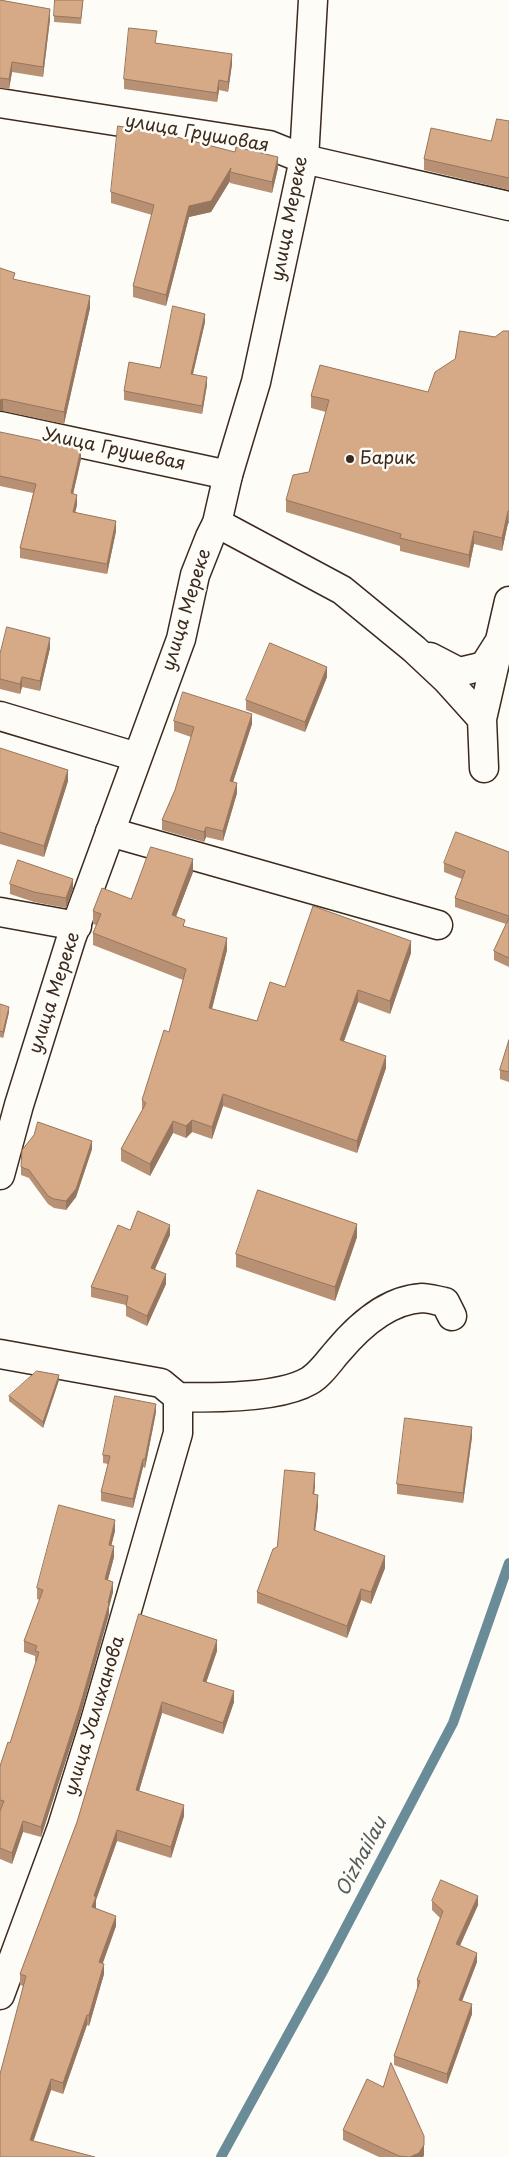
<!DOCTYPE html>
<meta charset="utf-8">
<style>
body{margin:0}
canvas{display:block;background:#fdfcf7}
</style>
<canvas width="509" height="2157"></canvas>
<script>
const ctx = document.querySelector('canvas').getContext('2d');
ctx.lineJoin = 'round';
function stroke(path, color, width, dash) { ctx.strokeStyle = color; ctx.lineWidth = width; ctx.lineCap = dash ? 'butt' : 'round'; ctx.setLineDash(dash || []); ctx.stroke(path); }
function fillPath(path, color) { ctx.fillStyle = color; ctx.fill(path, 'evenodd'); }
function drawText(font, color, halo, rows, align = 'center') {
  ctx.font = font + ' "Playpen Sans",sans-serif'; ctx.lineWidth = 5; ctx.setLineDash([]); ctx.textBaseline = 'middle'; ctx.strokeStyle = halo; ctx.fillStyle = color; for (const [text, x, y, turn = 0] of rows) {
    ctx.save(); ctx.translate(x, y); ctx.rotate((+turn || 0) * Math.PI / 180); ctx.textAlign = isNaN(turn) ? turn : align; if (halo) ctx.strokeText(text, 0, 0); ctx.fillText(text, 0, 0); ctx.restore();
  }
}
const stream = new Path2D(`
 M221,2157L323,1971L453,1723L509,1563`);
const street = new Path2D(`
 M0,103L269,145L304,159L509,206
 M0,426L228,475
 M217,523L342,590L414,649L446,679L482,719L484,768
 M430,657L459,672L484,666L498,644
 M0,716L137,757
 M482,719L509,601
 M110,832L438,925
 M0,912L77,926
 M0,1354L161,1383L178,1397C212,1398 280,1398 309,1381C320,1375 330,1360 338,1351C359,1326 387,1300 422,1298C429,1298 438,1301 445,1302L452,1316
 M0,1995L62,1827L95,1721L178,1433V1397`);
const secondary = new Path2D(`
 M0,1175L19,1105L71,939L181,639L195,575L210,537L217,523L228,475L256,382L304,159L313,0`);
const wall = new Path2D(`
 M0,0L50,19L43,77L12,72L9,89L0,88Z
 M83,0L81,24L54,22V16Z
 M156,43L232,64L228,92L219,90L217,102L124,89V79Z
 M509,121V190L424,170V159L491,141Z
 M235,152L278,168L272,193L230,183V181L211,212L189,217L166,306L133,297V286L152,215L111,203V192Z
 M15,280L90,308L64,424L3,411H0Z
 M205,322L193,374L207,385L202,414L124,400V391L160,368Z
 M509,331V524L508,523L502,551L474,544L469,568L400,551V546L286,512V500L309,472L326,412L311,408V396L428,392L495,337Z
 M0,432L81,459L73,494L77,505L75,512L116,531L107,574L20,558V548L33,493L0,486Z
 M50,648L40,691L22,687L20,694L0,689V654Z
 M327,677L305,732L246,710V700Z
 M174,721L252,724L233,782L237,793L223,841L206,837L204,842L162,830V820L175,790L191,737L174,731Z
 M0,748L68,781L44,857L0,844Z
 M509,852V967L494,960V951L506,924L455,907V898L462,879L444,872V863Z
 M193,872L176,916L185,927L227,950L212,1009L257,1021L285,987L411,953L390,1014L358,1002L344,1041L386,1068L357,1153L223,1106L212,1139L192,1132L186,1138L173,1133L150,1176L121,1161V1149L142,1112V1100L169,1032L183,980L93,945V933L96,925L93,924V911L131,899Z
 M10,884L73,889L66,908L34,902L10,894Z
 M0,1004L9,1012L3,1038L0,1037Z
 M509,1040V1082L500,1079V1070Z
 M92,1149L76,1197L66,1210L54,1208L48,1204L29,1178L21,1175V1167Z
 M130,1230L170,1235L155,1269L166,1284L147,1326L126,1316V1305L91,1297V1287Z
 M357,1237L335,1301L236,1267V1254Z
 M59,1380L43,1428L9,1401V1396Z
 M156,1412L145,1468L143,1467L133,1508L101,1501V1492L108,1464L103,1463V1455Z
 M472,1437L463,1503L397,1494V1484Z
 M315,1485L314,1495L318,1506L315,1530L385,1568L371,1604L361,1600L347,1638L257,1603V1592L277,1547Z
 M115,1531L111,1545L114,1557L108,1580L113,1592L109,1607V1614L80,1717L41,1837L23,1832L12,1864L0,1859V1766L10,1743L36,1662L35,1661V1656L24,1652V1641L40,1600L37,1599V1588Z
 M139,1614L217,1651L206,1682L234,1702L223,1734L162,1713L139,1791L184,1816L171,1858L117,1841L96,1900V1908L116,1926L103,1963L104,1974L89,2026L87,2025L63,2094L51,2090L34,2140L0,2157L23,1986L20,1985V1974L77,1822Z
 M432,1901L478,1905L460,1946L477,1962L462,2001L472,2014L447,2084L394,2065V2056L418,1989H417V1980L440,1918L432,1910Z
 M343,2130L424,2155L423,2157H379L343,2140Z`);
const shadedWall = new Path2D(`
 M50,9V19L43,77V67Z
 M232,54V64L228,92V82Z
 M12,62V72L9,89V79Z
 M219,80V90L217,102V93Z
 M278,157V168L272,193V182Z
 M231,168L230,172V181L211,212L189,217L166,306V295L189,206Z
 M90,296V308L64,424V412Z
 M205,314V322L191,382V374Z
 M207,377V385L202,414V406Z
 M3,399V411H0V400Z
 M81,449V459L71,503V493Z
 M77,495V505L73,522V512Z
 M508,511V523L502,551V538Z
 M116,521V531L107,574V564Z
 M474,531V544L469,568V555Z
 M50,638V648L40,691V681Z
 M327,667V677L305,732V722Z
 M22,677V687L20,694V684Z
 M252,714V724L230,791V781Z
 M68,770V781L44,857V846Z
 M237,783V793L223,841V831Z
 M206,827V837L204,842V832Z
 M193,859V872L172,927V915Z
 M73,879V889L66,908V898Z
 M227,938V950L209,1020V1008Z
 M411,941V953L390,1014V1001Z
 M358,990V1002L340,1052V1040Z
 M9,1007V1012L3,1038V1032Z
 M386,1056V1068L357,1153V1141Z
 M223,1094V1106L212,1139V1127Z
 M192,1120V1132L186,1138V1126Z
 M173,1121V1133L150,1176V1164Z
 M92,1141V1149L76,1197L66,1210V1201Z
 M357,1224V1237L335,1301V1287Z
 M170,1225V1235L151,1278V1268Z
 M166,1274V1284L147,1326V1316Z
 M59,1375V1380L43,1428V1422Z
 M156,1404V1412L145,1468V1459Z
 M472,1427V1437L463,1503V1493Z
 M143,1459V1467L133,1508V1499Z
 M315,1473V1485L313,1506V1494Z
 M318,1495V1506L314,1541V1530Z
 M115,1520V1531L109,1555V1545Z
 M114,1546V1557L105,1590V1579Z
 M385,1556V1568L371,1604V1592Z
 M113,1582V1592L109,1607V1614L80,1717L41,1837V1827L108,1603Z
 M361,1589V1600L347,1638V1626Z
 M217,1640V1651L203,1692V1681Z
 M234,1691V1702L223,1734V1723Z
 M162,1702V1713L136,1801V1790Z
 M184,1805V1816L171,1858V1847Z
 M23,1821V1832L12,1864V1853Z
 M117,1830V1841L96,1900V1908L92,1918V1907L94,1896Z
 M478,1896V1905L456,1954V1944Z
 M116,1916V1926L99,1973V1962Z
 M477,1953V1962L459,2009V2000Z
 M104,1964V1974L89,2026V2015Z
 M472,2004V2014L447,2084V2074Z
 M87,2015V2025L63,2094V2083Z
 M51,2079V2090L30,2150V2140Z
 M424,2136V2155L423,2157H410Z`);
const building = new Path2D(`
 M0,0L50,9L43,67L12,62L9,79L0,78Z
 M55,0H83L81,18L54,16Z
 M129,28L157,31L155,43L232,54L228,82L219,80L217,93L124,79Z
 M497,119L509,121V178L424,159L431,128L491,141Z
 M118,126L165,134L235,152L236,147L278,157L272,182L230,172L231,168L211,201L189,206L166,295L133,286L154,205L111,192Z
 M0,268L15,273L13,279L90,296L64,412L3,399L0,400Z
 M173,306L205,314L191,374L207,377L202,406L124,391L129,362L160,368Z
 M460,331L495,337L503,331H509V511H508L502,538L474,531L469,555L400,538L401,534L286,500L293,475L309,472L329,400L311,396L320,365L428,392L435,372L455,359Z
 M0,432L81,449L71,493L77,495L73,512L116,521L107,564L20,548L36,484L0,476Z
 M7,627L50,638L40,681L22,677L20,684L0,679V654Z
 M270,643L327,667L305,722L246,700Z
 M183,692L252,714L230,781L237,783L223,831L206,827L204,832L162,820L175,790L194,727L174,721Z
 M0,748L68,770L44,846L0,832Z
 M456,832L509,852V916L455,898L465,871L444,863Z
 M151,847L193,859L172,915L185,920L183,926L227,938L209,1008L257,1021L270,982L285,987L313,906L411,941L390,1001L358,990L340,1040L386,1056L357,1141L223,1094L212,1127L192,1120L186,1126L173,1121L150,1164L121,1149L146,1103L142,1100L164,1030L169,1032L186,969L93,933L101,914L93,911L102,888L131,899Z
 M18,860L73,879L66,898L34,892L10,884Z
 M509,918V958L494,951Z
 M0,1004L9,1007L3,1032L0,1031Z
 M509,1040V1072L500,1070Z
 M38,1122L92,1141L76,1189L66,1201L54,1199L48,1196L29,1170L21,1167L22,1150L34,1135Z
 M258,1190L357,1224L335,1287L236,1254Z
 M138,1211L170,1225L151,1268L166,1274L147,1316L126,1306L128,1296L91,1287L118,1225L130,1230Z
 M37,1371L59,1375L43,1422L9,1396Z
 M115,1396L156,1404L145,1459H143L133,1499L101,1492L110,1456L103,1455Z
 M405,1418L472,1427L463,1493L397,1484Z
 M285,1470L315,1473L313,1494L318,1495L314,1530L385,1556L371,1592L361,1589L347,1626L257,1592L273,1549L277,1547Z
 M59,1505L115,1520L109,1545L114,1546L105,1579L113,1582L108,1603L109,1604L80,1706L41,1827L23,1821L12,1853L0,1848V1811L4,1801L0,1800V1766L8,1742L10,1743L39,1652L35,1651L37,1646L24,1641L43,1590L37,1588Z
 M139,1614L217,1640L203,1681L234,1691L223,1723L162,1702L136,1790L184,1805L171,1847L117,1830L94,1896L96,1897L92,1907L116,1916L99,1962L104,1964L89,2015H87L63,2083L51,2079L30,2140L95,2157H0V2074L26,1976L20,1974L77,1822Z
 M441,1880L478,1896L456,1944L477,1953L459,2000L472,2004L447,2074L394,2056L420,1981L417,1980L443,1911L432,1901Z
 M391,2063L424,2136V2145L419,2153L410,2157L399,2156L343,2130L367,2079L383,2087Z`);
const markers = [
 [350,459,5,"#3b2a1e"]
];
const streetNames = [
 ["улица Грушовая",197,134,10],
 ["улица Мереке",290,219,-79],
 ["Улица Грушевая",114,450,12],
 ["улица Мереке",187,610,-73],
 ["улица Мереке",55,993,-72],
 ["улица Уалиханова",95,1716,-73]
];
const poiNames = [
 ["Барик",360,459]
];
const waterNames = [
 ["Oizhailau",362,1857,-62]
];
stroke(stream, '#698c98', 10);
stroke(street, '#3b2a1e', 31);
stroke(secondary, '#3b2a1e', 31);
stroke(street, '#fdfcf7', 28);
stroke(secondary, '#fdfcf7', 28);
fillPath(wall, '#b89174');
fillPath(shadedWall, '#96765e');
fillPath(building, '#d6a987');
stroke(building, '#96765e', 1);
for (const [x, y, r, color] of markers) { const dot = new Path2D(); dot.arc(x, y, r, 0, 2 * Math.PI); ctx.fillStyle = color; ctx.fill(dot); stroke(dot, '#fdfcf7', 2); }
drawText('18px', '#3b2a1e', '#fdfcf7', streetNames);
drawText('18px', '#3b2a1e', '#fdfcf7', poiNames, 'left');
drawText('italic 19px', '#525b5b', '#fdfcf7', waterNames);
</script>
